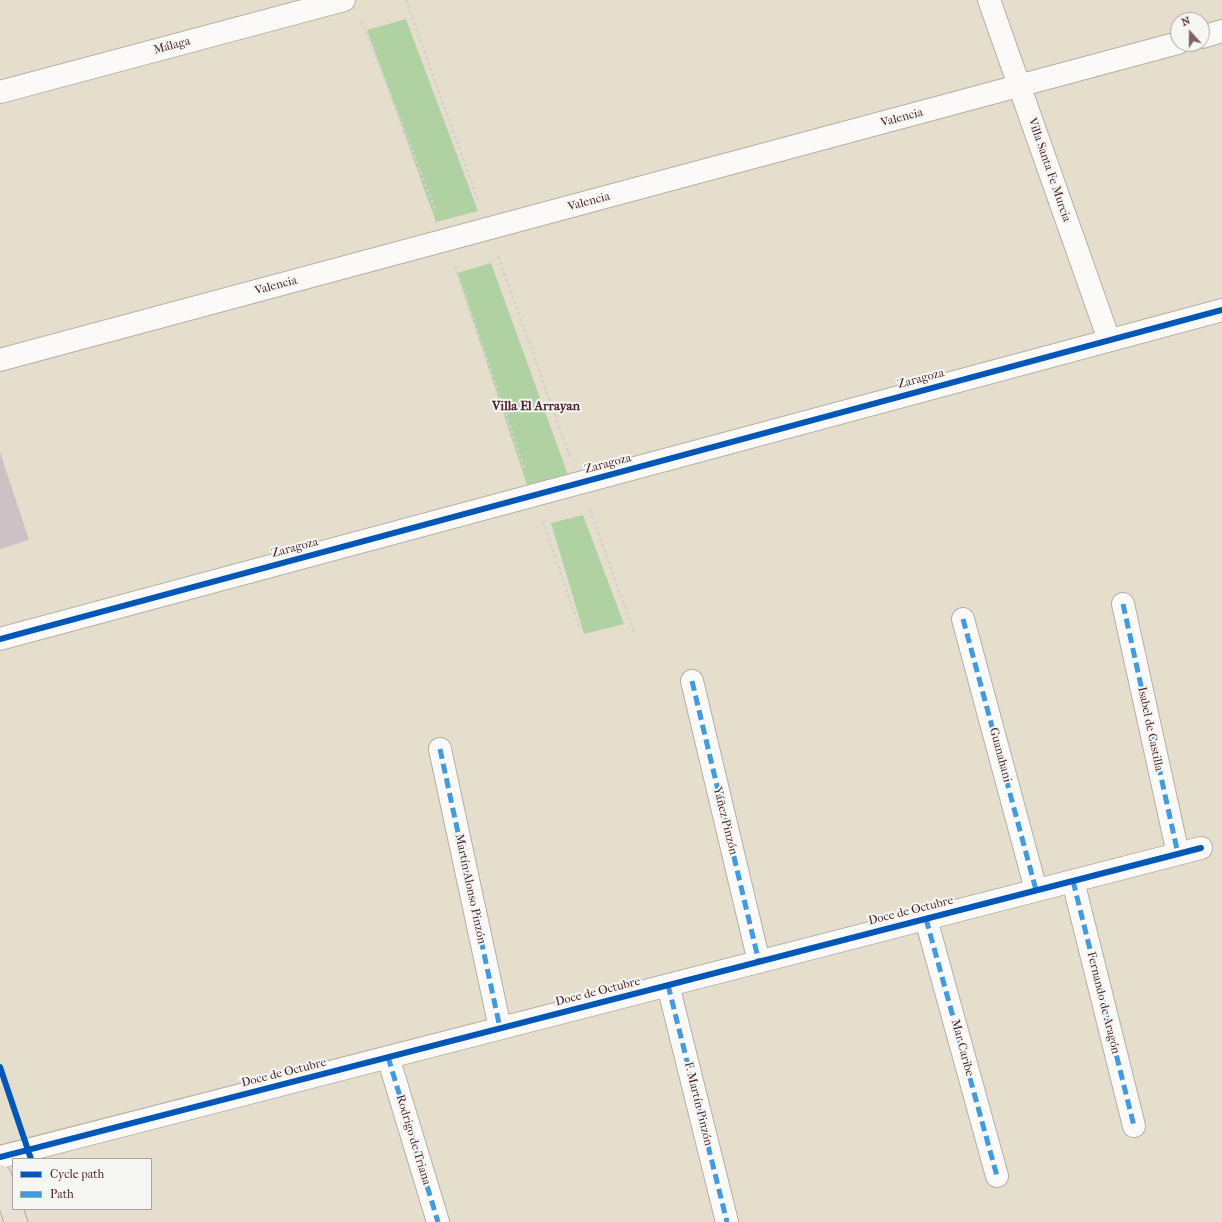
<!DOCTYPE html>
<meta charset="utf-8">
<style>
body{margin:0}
#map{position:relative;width:1222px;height:1222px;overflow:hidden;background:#e5decd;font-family:"IM FELL French Canon",serif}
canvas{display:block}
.legend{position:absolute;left:12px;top:1158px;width:140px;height:52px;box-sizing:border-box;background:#f6f6f2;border:1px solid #b1a0a2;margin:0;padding:5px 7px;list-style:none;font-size:12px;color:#4a1f2b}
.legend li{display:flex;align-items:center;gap:8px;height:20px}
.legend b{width:20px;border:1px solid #b1a0a2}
.north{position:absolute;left:1170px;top:12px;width:40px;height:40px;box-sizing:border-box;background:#f6f6f2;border:1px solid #b1a0a2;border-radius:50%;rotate:339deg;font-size:11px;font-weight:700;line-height:16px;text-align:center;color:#4a1f2b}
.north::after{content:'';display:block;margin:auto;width:14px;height:18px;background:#806264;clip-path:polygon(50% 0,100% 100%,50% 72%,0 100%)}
</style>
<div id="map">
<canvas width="1222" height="1222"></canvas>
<ul class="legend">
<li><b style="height:5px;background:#0057b8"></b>Cycle path</li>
<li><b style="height:5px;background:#409be1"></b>Path</li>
</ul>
<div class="north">N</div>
</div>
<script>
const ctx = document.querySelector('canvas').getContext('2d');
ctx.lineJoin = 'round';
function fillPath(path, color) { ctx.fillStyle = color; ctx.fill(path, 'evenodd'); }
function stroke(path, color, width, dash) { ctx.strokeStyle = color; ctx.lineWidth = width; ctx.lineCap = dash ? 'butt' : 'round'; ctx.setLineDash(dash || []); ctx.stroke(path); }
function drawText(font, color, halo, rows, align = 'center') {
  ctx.font = font + ' "IM FELL French Canon",serif'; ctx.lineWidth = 4; ctx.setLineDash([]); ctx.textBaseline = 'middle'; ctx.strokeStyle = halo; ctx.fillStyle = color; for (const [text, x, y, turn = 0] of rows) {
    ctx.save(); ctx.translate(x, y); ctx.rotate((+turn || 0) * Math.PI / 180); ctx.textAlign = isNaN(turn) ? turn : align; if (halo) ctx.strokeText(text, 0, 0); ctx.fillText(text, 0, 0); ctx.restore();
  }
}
const green = new Path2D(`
 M406,19L478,211L436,222L367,30Z
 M491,263L568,475L527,485L457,273Z
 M583,515L624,624L584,634L551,523Z`);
const building = new Path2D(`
 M0,452L29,540L0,549Z`);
const path = new Path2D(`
 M406,0L478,201
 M362,21L436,212
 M498,256L570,457
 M455,266L524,468
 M590,510L635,635
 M543,521L579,627`);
const minor = new Path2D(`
 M989,0L1109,340
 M0,92L344,0
 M1123,604L1178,854
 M963,619L1036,890
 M0,639L1222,310
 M692,681L759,962
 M440,749L500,1028
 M1073,881L1134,1126
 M926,919L997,1176
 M668,985L727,1222
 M388,1057L438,1222
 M0,1157L1201,848`);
const tertiary = new Path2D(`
 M1202,37L1222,31
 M0,360L1178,43`);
const primary = new Path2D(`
 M0,1176L16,1222`);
const quiet = new Path2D(`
 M1123,604L1178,854
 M963,619L1036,890
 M692,681L759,962
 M440,749L500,1028
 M1073,881L1134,1126
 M926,919L997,1176
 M668,985L727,1222
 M388,1057L438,1222`);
const cycleway = new Path2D(`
 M0,639L1222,310
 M0,1067L31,1159
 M0,1157L1201,848`);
const streetNames = [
 ["Málaga",172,46,-15],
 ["Valencia",902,118,-15],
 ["Villa Santa Fe Murcia",1049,170,71],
 ["Valencia",589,202,-15],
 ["Valencia",276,286,-15],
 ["Zaragoza",921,379,-15],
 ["Zaragoza",608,464,-15],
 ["Zaragoza",295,548,-15],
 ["Isabel de Castilla",1150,729,78],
 ["Guanahani",1000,755,75],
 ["Yáñez Pinzón",725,821,76],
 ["Martín Alonso Pinzón",470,889,78],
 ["Doce de Octubre",911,911,-14],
 ["Doce de Octubre",598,992,-14],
 ["Fernando de Aragón",1103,1003,76],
 ["Mar Caribe",962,1048,75],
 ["Doce de Octubre",284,1073,-14],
 ["F. Martín Pinzón",698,1104,76],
 ["Rodrigo de Triana",413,1140,73]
];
const neighbourhoodNames = [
 ["Villa El Arrayan",536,407]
];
fillPath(green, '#b0d2a3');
fillPath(building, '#cdc1c5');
stroke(minor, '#b6aea4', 24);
stroke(tertiary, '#b6aea4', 24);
stroke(primary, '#b6aea4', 24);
stroke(path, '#d5d1ce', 2.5, [3, 3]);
stroke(minor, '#fbfaf8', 22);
stroke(tertiary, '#fbfaf8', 22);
stroke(primary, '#eae1d6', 22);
stroke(quiet, '#409be1', 5, [10, 5]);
stroke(cycleway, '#0057b8', 6);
drawText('12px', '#4a1f2b', '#f6f6f2', streetNames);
drawText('bold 13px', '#4a1f2b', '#f6f6f2', neighbourhoodNames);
</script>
